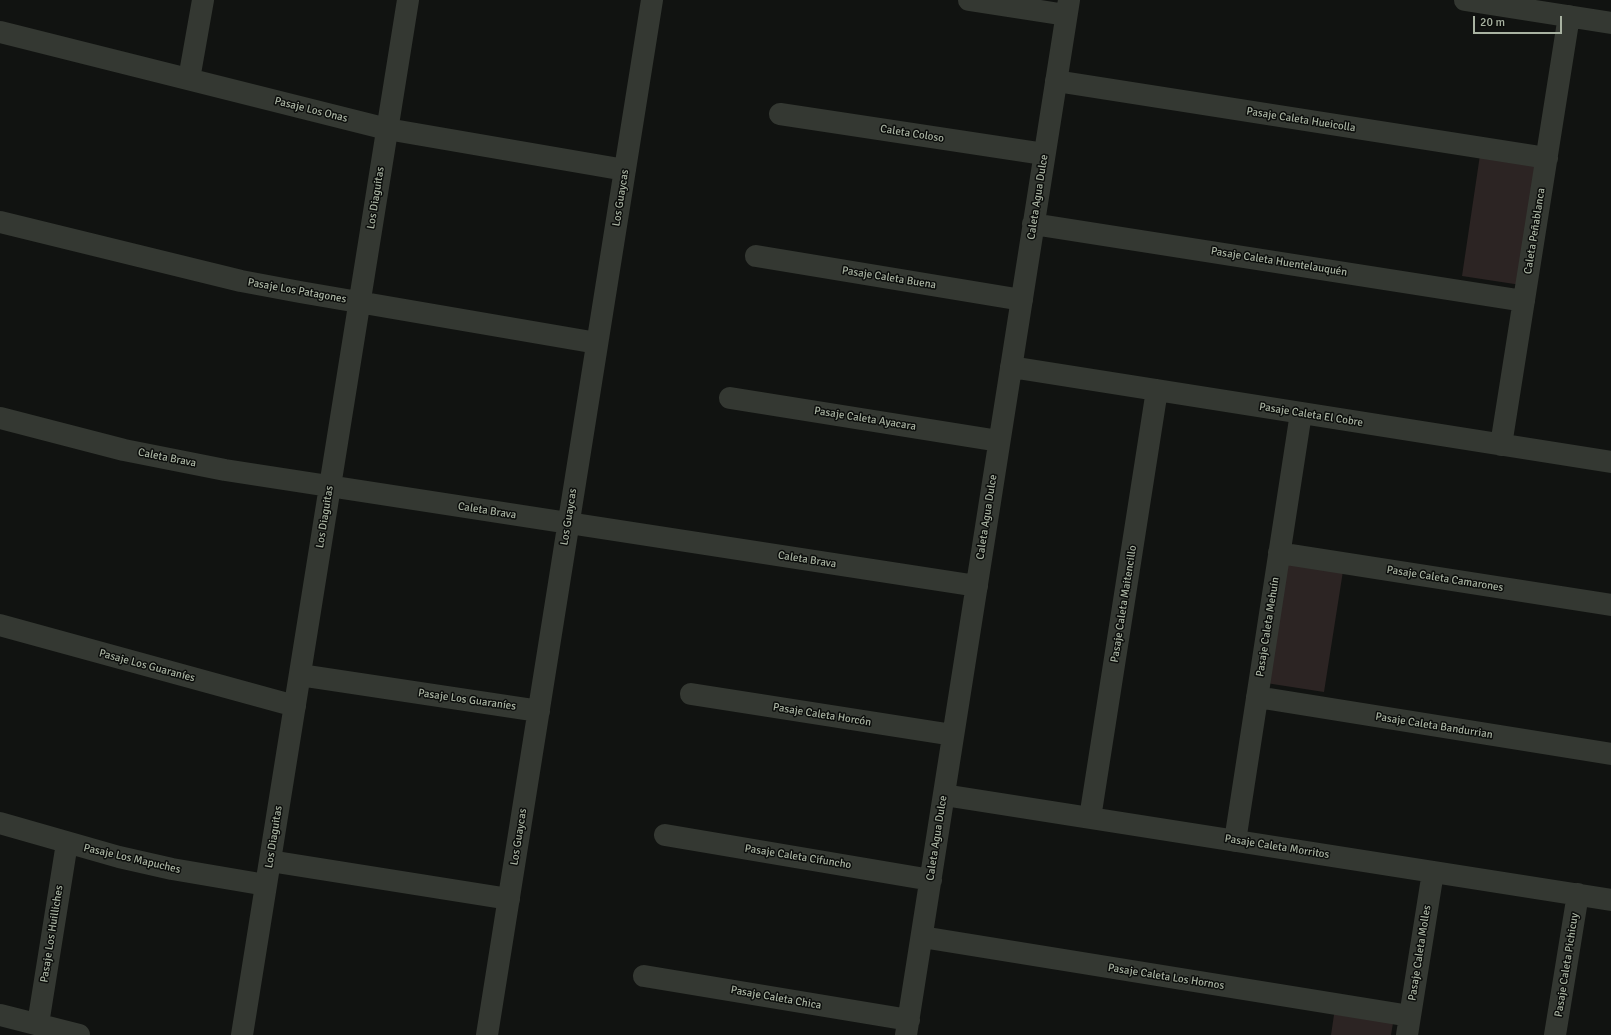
<!DOCTYPE html>
<meta charset="utf-8">
<style>
body{margin:0}
#map{position:relative;width:1611px;height:1035px;overflow:hidden;background:#111311;font-family:Signika,sans-serif}
canvas{display:block}
.scale{position:absolute;left:1473px;top:16px;width:89px;height:18px;box-sizing:border-box;border:2px solid #a9b3a2;border-top:0;padding-left:5px;font-size:12px;line-height:14px;white-space:nowrap;color:#a9b3a2;-webkit-text-stroke:3px #0c0e0c;paint-order:stroke}
</style>
<div id="map">
<canvas width="1611" height="1035"></canvas>
<div class="scale">20 m</div>
</div>
<script>
const ctx = document.querySelector('canvas').getContext('2d');
ctx.lineJoin = 'round';
function fillPath(path, color) { ctx.fillStyle = color; ctx.fill(path, 'evenodd'); }
function stroke(path, color, width, dash) { ctx.strokeStyle = color; ctx.lineWidth = width; ctx.lineCap = dash ? 'butt' : 'round'; ctx.setLineDash(dash || []); ctx.stroke(path); }
function drawText(font, color, halo, rows, align = 'center') {
  ctx.font = font + ' Signika,sans-serif'; ctx.lineWidth = 3; ctx.setLineDash([]); ctx.textBaseline = 'middle'; ctx.strokeStyle = halo; ctx.fillStyle = color; for (const [text, x, y, turn = 0] of rows) {
    ctx.save(); ctx.translate(x, y); ctx.rotate((+turn || 0) * Math.PI / 180); ctx.textAlign = isNaN(turn) ? turn : align; if (halo) ctx.strokeText(text, 0, 0); ctx.fillText(text, 0, 0); ctx.restore();
  }
}
const green = new Path2D(`
 M1480,155L1539,164L1521,285L1462,276Z
 M1284,563L1343,571L1324,692L1266,683Z
 M1335,1008L1394,1017L1391,1035H1331Z`);
const minor = new Path2D(`
 M969,0L1066,15
 M1465,0L1611,23
 M0,32L387,129L625,170
 M189,79L203,0
 M1056,81L1547,158
 M780,114L1044,154
 M0,222L241,281L300,292L597,343
 M1033,224L1524,301
 M756,256L1022,300
 M1011,367L1611,462
 M730,398L999,441
 M0,418L124,450L225,470L977,586
 M1501,445L1569,16
 M1279,553L1611,605
 M0,625L295,706
 M300,675L539,711
 M691,694L953,735
 M1257,697L1611,754
 M944,795L1611,900
 M1090,818L1157,390
 M0,823L119,857L172,869L266,885
 M665,835L931,880
 M1235,841L1301,413
 M270,861L509,899
 M922,937L1410,1016
 M644,976L909,1020
 M0,1015L79,1035
 M38,1024L67,843
 M242,1035L408,0
 M487,1035L652,0
 M906,1035L1069,0
 M1407,1035L1433,872
 M1555,1035L1578,894`);
const streetNames = [
 ["Pasaje Los Onas",311,110,14],
 ["Pasaje Caleta Hueicolla",1301,120,9],
 ["Caleta Coloso",912,134,9],
 ["Caleta Agua Dulce",1038,197,-81],
 ["Los Diaguitas",376,198,-81],
 ["Los Guaycas",621,198,-81],
 ["Caleta Peñablanca",1535,231,-81],
 ["Pasaje Caleta Huentelauquén",1279,262,9],
 ["Pasaje Caleta Buena",889,278,9],
 ["Pasaje Los Patagones",297,291,10],
 ["Pasaje Caleta El Cobre",1311,415,9],
 ["Pasaje Caleta Ayacara",865,419,9],
 ["Caleta Brava",167,458,11],
 ["Caleta Brava",487,511,9],
 ["Los Diaguitas",325,517,-81],
 ["Los Guaycas",569,517,-81],
 ["Caleta Agua Dulce",987,517,-81],
 ["Caleta Brava",807,560,9],
 ["Pasaje Caleta Camarones",1445,579,9],
 ["Pasaje Caleta Maitencillo",1124,604,-81],
 ["Pasaje Caleta Mehuín",1268,627,-81],
 ["Pasaje Los Guaraníes",147,666,15],
 ["Pasaje Los Guaraníes",467,700,8],
 ["Pasaje Caleta Horcón",822,715,9],
 ["Pasaje Caleta Bandurrian",1434,726,9],
 ["Los Diaguitas",274,837,-81],
 ["Los Guaycas",519,837,-81],
 ["Caleta Agua Dulce",937,838,-81],
 ["Pasaje Caleta Morritos",1277,847,9],
 ["Pasaje Caleta Cifuncho",798,857,9],
 ["Pasaje Los Mapuches",132,859,13],
 ["Pasaje Los Huilliches",52,934,-81],
 ["Pasaje Caleta Molles",1420,953,-81],
 ["Pasaje Caleta Pichicuy",1567,965,-81],
 ["Pasaje Caleta Los Hornos",1166,977,9],
 ["Pasaje Caleta Chica",776,998,10]
];
fillPath(green, '#2c2423');
stroke(minor, '#343832', 22);
drawText('11px', '#a9b3a2', '#0c0e0c', streetNames);
</script>
